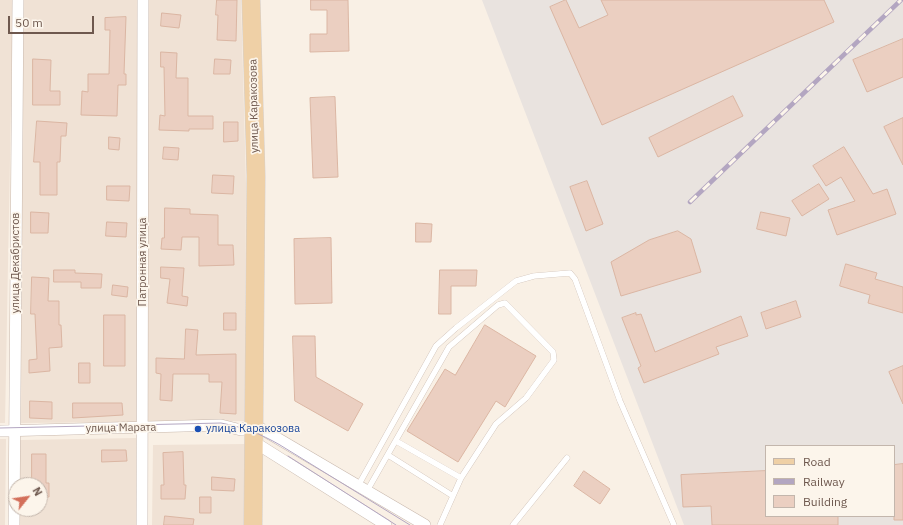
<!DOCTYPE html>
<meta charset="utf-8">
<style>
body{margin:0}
#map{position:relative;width:903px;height:525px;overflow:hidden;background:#f9f0e5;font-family:"IBM Plex Sans",sans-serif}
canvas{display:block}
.legend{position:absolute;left:765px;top:445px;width:130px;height:72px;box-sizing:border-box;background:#fcf5eb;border:1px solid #c3b6ac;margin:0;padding:5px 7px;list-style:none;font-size:12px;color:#6e584e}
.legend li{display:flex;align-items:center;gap:8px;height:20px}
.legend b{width:20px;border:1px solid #c3b6ac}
.north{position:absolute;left:8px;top:477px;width:40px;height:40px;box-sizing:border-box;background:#fcf5eb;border:1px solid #c3b6ac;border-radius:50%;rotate:60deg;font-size:11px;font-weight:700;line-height:16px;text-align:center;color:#6e584e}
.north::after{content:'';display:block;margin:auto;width:14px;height:18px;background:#d36f5a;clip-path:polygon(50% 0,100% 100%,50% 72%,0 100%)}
.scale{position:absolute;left:8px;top:16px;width:86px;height:18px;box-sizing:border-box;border:2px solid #6e584e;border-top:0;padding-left:5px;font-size:12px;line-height:14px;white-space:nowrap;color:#6e584e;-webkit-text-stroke:3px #fcf5eb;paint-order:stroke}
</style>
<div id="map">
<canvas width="903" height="525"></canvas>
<ul class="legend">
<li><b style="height:5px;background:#efd0a6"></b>Road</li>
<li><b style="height:5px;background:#b3a6c1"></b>Railway</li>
<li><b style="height:11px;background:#ebcfc1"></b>Building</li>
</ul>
<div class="north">N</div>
<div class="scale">50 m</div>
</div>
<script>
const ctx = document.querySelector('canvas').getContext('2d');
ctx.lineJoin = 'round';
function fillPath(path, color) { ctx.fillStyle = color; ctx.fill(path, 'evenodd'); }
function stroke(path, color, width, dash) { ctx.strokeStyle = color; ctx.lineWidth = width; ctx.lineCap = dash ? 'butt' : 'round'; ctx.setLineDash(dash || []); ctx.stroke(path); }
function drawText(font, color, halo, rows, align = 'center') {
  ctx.font = font + ' "IBM Plex Sans",sans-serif'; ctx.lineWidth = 3.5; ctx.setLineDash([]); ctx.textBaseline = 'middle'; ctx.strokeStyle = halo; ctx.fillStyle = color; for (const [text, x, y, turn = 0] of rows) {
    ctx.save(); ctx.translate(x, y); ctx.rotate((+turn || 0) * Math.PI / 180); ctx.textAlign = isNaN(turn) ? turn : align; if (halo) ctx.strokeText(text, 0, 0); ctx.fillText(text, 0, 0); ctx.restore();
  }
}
const residential = new Path2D(`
 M0,0H13L5,423H0Z
 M22,0H137V422L21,423Z
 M148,0H241L246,184L245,421H145Z
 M136,438L137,525H20V509H40V485H20V440Z
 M0,439H6L5,525H0Z
 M245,444V525H152L153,445Z`);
const industrial = new Path2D(`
 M482,0H903V525H684ZM766,446H894V516H766Z`);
const building = new Path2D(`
 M217,0H237L236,41L217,40L218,15H216Z
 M311,0H348L349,51L310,52V34H327V10H311Z
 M566,0L579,28L608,15L601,0H824L834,22L602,125L550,7Z
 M162,13L181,15L179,28L161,26Z
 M126,17L124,74H126V85H118L117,116L81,115L82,91L88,92V74H109L110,30H105V18Z
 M903,39V77L867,92L853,60Z
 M161,52L177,53L176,78H188V116H213V129H189V131L159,130L160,115L165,116L164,67H161Z
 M33,59L51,60L50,91H60V105H33Z
 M215,59L231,60L230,74H214Z
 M733,96L743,116L658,157L649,138Z
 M335,97L338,177L313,178L310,98Z
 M903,118V165L884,127Z
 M37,121L67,123L66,136H61L60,162H57V195H40V162H34Z
 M224,122H238V141L224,142Z
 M109,137L120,138L119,150L109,149Z
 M164,147L179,148L178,160L163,159Z
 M844,147L873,194L887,189L896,214L837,235L828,210L855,201L841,177L826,186L813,166Z
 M213,175L234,176L233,194L212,193Z
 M587,181L603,224L586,231L570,187Z
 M819,184L829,199L802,216L792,201Z
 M107,186H130L129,201L107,200Z
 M165,208L190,209V214L218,215V245H233L234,265L199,266V237H182L181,250L161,249L162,238H164Z
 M31,212L49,213L48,233H31Z
 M761,212L790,218L786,236L757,229Z
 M107,222L127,223L126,237L106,236Z
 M416,223L432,224L431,242H416Z
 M678,231L691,239L701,272L621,296L611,262L649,240Z
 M331,238L332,303L295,304L294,239Z
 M846,264L877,273L875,279L903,287V313L868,303L870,295L840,286Z
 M161,267L184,268L182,296L188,297L187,306L167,303L170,279L161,278Z
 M54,270H75V273L102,274L101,288H81V282H54Z
 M440,270H477L476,286H451V314H439Z
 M32,277L49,278L48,301H59V325H61L62,347L49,348L50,371L29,373V360L37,359L35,314H31Z
 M113,285L128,287L127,297L112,295Z
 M796,301L801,317L766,329L761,313Z
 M224,313H236V330H224Z
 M636,313V315L641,314L655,352L741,316L748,336L716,347L719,354L644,383L638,368L641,366L622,318Z
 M104,315H125V366H104Z
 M485,325L536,356L505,407L496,401L458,462L407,431L445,369L455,375Z
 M186,329L198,330L196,355L236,354V414L220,413L222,382H209V374H173L172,401L160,400L161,374L156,373V358L184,359Z
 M293,336H315L316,377L363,404L348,431L295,401Z
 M79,363H90V383H79Z
 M903,366V404L889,372Z
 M30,401L52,402V419L30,418Z
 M73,403H122L123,415L73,418Z
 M102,450H126L127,461L102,462Z
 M183,452L184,485H186L185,499H161V485H164L163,453Z
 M32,454H46V483H49V497H40V485H32Z
 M903,464V520H894V465Z
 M584,471L610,489L600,504L574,486Z
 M766,471V516H838V525H712L711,506L683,507L681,475Z
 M212,477L235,479L234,491L212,490Z
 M200,497H211V513H200Z
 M165,516L194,519L193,525H164Z`);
const service = new Path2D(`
 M396,441L461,478
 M388,455L453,496
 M358,486L436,346L456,328L516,281L534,276L570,273L575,279L620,401L674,525
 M367,491L449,347L498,305L505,303L553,352L554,360L526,398L496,424L461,478L440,525
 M513,525L567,458`);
const minor = new Path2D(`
 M0,431L221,425L241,430L253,424L425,525
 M251,440L386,525
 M14,525L18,0
 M142,525L143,0`);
const primary = new Path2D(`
 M251,0L256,176L253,525`);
const tram = new Path2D(`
 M0,428L221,423C243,427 261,434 280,445L410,525
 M288,456L396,525`);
const rail = new Path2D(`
 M690,202L901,0`);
const markers = [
 [198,429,4,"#1a4fb4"]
];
const streetNames = [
 ["улица Каракозова",254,106,-91],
 ["Патронная улица",143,262,-90],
 ["улица Декабристов",16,263,-90],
 ["улица Марата",121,428,-1]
];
const transitNames = [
 ["улица Каракозова",206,429]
];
fillPath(residential, '#f0e2d5');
fillPath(industrial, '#e9e3df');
fillPath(building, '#ebcfc1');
stroke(building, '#dbb6a3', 1);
stroke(service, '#c8b8ad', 6);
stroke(minor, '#c8b8ad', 12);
stroke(primary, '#d6d0cd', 19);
stroke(service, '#fff', 5.5);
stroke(minor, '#fff', 11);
stroke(primary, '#efd0a6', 18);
stroke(tram, '#b3a6c1', 1);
stroke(rail, '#b3a6c1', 4.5);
stroke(rail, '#fcf5eb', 3, [9]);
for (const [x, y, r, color] of markers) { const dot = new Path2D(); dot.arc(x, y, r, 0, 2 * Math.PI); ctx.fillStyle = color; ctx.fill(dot); stroke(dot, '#fcf5eb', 1.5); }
drawText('11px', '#6e584e', '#fcf5eb', streetNames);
drawText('11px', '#164399', '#fcf5eb', transitNames, 'left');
</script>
